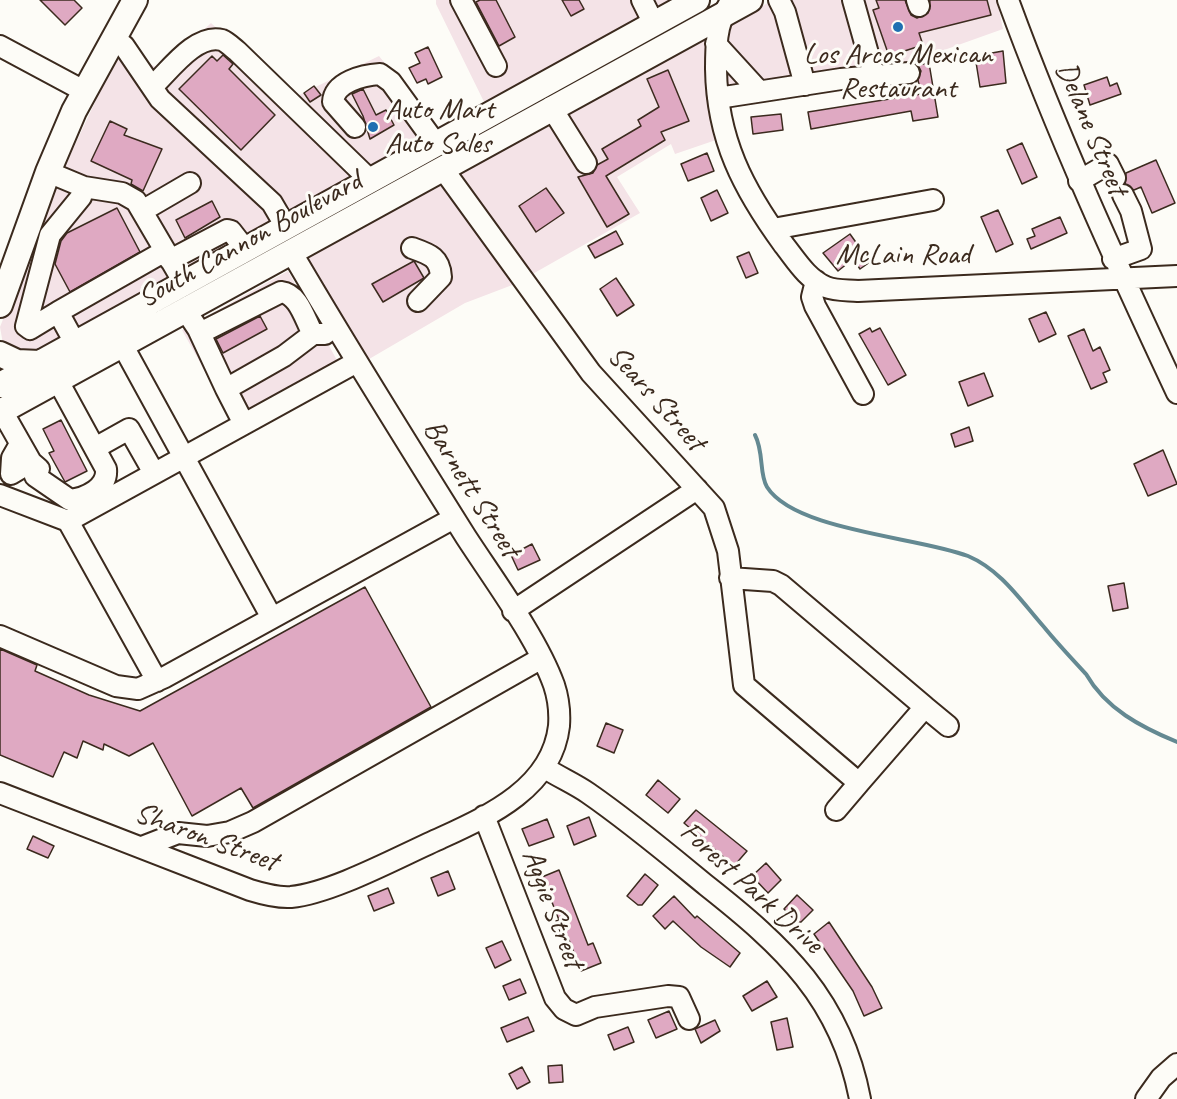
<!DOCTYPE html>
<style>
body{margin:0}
canvas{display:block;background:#fdfcf7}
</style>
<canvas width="1177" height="1099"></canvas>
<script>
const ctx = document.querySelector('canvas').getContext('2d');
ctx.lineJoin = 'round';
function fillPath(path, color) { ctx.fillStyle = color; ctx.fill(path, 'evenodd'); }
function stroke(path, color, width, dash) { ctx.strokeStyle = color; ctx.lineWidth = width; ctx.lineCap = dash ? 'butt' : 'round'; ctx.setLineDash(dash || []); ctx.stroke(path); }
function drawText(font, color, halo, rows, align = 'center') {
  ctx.font = font + ' Caveat,sans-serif'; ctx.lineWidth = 6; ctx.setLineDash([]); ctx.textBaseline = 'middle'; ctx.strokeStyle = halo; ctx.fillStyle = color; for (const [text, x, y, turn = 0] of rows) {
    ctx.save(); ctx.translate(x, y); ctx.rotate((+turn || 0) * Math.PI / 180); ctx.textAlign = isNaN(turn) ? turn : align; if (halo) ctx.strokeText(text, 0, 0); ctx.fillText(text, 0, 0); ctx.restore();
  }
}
const built = new Path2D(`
 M436,0H679L488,110L436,4Z
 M775,0H997L1003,29L877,74L711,109L716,140L675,154L671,144L617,177L640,213L515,284L465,303L364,362L307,259L636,71L737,17Z
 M211,23L293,98L379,56L438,129L248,237L47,345L27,354L3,344L0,327L52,194L126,36L142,60L162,70Z
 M288,271L339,364L233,422L182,330Z`);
const stream = new Path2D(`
 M755,435C764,452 759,474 767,487C795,531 919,537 968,556C1001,570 1021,601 1044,627C1057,643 1072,659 1086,674C1106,709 1141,727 1177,742`);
const building = new Path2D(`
 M40,0H74L82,8L65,25Z
 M480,0H496L515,37L499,46L476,2Z
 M562,0H579L584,9L571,16Z
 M876,0H905L911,15L917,18L928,13L930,0H987L991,15L919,33L923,45L889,56L873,10L879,8Z
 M428,47L442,77L428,84L426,79L417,83L409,68L420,63L415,53Z
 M1003,51L1006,83L980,87L975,56Z
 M223,55L233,64L229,69L275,115L241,150L179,89L212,56L217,61Z
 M929,63L938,117L913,121L911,111L811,129L808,112L921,94L918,80L921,71L918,65Z
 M668,70L689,121L661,132L665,140L606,176L629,214L607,227L578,177L593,173L597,165L608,159L602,149L641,126L638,120L659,107L647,79Z
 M1107,77L1110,86L1117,83L1121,94L1090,105L1084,85Z
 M314,86L321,95L310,102L304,93Z
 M363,89L376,115L386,110L394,125L370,139L363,116L352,94Z
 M781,114L783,130L753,134L751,117Z
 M110,121L127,129L124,135L162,149L143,191L131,184L132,180L91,161Z
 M1022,143L1037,177L1022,184L1007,150Z
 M707,153L714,171L688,181L681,164Z
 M1156,160L1175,203L1152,213L1141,187L1134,190L1125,184L1126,173Z
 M546,188L564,213L536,232L519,206Z
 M717,190L728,213L711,221L701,198Z
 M212,201L220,217L185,238L176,220Z
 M117,208L140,252L70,292L55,264L61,241L67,233Z
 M998,210L1013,244L996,252L981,217Z
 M1060,217L1067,233L1031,249L1027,239L1035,236L1032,229Z
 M616,231L623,244L595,258L588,246Z
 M850,234L870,262L860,269L853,259L838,271L823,253Z
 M749,252L758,273L746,278L737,257Z
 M414,261L424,278L383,302L372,284Z
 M616,278L634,305L617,316L600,289Z
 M1046,312L1056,334L1039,342L1029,319Z
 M260,316L267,329L223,353L216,339Z
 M870,328L872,332L880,328L906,375L888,385L859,334Z
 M1084,329L1093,351L1100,347L1110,370L1103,373L1107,382L1091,389L1068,336Z
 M984,373L993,396L968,406L959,382Z
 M61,420L87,471L65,482L49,453L54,451L43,429Z
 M969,427L973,441L955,447L951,434Z
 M1163,450L1177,484L1148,496L1134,464Z
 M532,544L540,560L518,570L511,555Z
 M1124,583L1128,608L1113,611L1108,586Z
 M365,587L431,707L253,808L241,788L192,816L153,743L129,756L104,744L103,750L83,741L77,758L64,752L53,777L0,755V649L37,665L35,671L89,695L140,711Z
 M606,723L623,730L614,753L597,746Z
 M658,780L680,799L668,813L646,795Z
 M696,810L747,851L734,866L684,823Z
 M589,817L596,836L574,845L567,826Z
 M547,819L554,837L529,846L522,829Z
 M33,836L54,846L48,858L27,849Z
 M766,863L781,880L768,893L752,876Z
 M559,870L588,945L593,943L601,963L581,971L569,940L564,942L556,921L559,920L542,877Z
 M448,871L455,889L438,896L431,878Z
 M645,874L658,885L642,905H638L627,896Z
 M388,888L394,903L374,911L368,896Z
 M797,895L813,910L801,922H797L784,909Z
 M674,896L695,918L697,916L740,953L730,967L701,947L673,921L665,929L653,916Z
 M829,922L872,987L882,1008L864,1016L853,991L814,934Z
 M502,941L511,960L495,968L486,948Z
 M520,979L526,993L509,1000L503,986Z
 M767,981L777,997L752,1011L743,996Z
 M669,1011L677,1029L656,1038L648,1020Z
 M528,1017L534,1031L507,1042L501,1028Z
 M787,1018L793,1047L777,1050L771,1022Z
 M715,1020L720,1031L701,1043L695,1029Z
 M628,1027L634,1042L614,1050L608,1035Z
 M562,1065L563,1082L549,1083L548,1066Z
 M522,1067L530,1082L517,1089L509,1074Z`);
const minor = new Path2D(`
 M461,0L496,66
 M642,0L654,24
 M779,0L785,12L805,85
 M853,0L874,75
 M917,0L919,6
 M1008,0C1057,134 1116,263 1177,393
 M728,6C716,25 716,47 716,69C717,139 743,189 784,245C796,260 807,279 826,287C836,291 847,290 858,291L1177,276
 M113,38L124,46L160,99L272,203L286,227
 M716,44L758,90
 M0,46L84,91
 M153,86C169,71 196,33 222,40C227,42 233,48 237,51L370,180
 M718,98L841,79L909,73
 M551,107L586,163
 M355,127L333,102C334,82 363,75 380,74L391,82L436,144
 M443,169L591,373L714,508L728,551L744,685L859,783L925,707L781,585L773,581L730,578
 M48,172L84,187L81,197L50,235L26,326L30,329L58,312L75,343
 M1079,181L1108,164L1115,178
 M84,187L122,193L136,201L184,283
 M142,211L190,183
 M773,229L933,200
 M412,248C429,254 440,257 441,277L418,301
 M1113,259L1141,249L1131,211L1123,195
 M170,260L227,230L231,231L245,249
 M816,281L812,297L815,306L863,394
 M186,311L198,329L226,389L284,356L313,334
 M58,312L165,251
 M198,329L206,330L281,292C299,294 305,320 313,334H325
 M123,346L272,618
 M226,389L244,424
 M2,411L31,462L35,476L70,500C86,498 108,488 106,469L58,381
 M20,444L12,458L11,474L31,462L39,469
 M95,448L129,429L154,473
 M0,495L68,521L355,363
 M68,521L157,681
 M513,611L697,489
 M0,636L116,686L138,689L165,677L454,518
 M925,707L948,726
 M545,768C559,777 575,784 588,793C630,822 668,854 707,886C783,946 841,999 860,1099
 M0,793L250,890C263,894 277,898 291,897C333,893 400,856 441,838C491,815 552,787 559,726C560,712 558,697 554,685C537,638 494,580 466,537C407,443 348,349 292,253
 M836,810L859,783
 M484,816L555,998L564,1009L576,1015L595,1007L668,996L679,997L689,1019
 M142,847L178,833L207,836L230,832L253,822L540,659
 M1146,1099L1161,1078L1177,1064`);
const major = new Path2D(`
 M0,305L48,172L74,111L135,0
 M0,354L17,362L40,363
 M0,385L697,0
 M0,412L750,0`);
const markers = [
 [898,27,6,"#1f6fb2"],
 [373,127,6,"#1f6fb2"]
];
const poiNames = [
 ["Los Arcos Mexican",898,55],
 ["Restaurant",898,89],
 ["Auto Mart",385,110,"left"],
 ["Auto Sales",385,144,"left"]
];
const streetNames = [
 ["Delane Street",1091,129,67],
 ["South Cannon Boulevard",250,240,-29],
 ["McLain Road",903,255],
 ["Sears Street",656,399,48],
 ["Barnett Street",471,489,58],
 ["Sharon Street",206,838,20],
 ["Forest Park Drive",751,888,42],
 ["Aggie Street",552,909,69]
];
fillPath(built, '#f4e3e7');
stroke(stream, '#648992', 4);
fillPath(building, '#dfa9c2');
stroke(building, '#3b2a1e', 1.5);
stroke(minor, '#3b2a1e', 24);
stroke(major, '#3b2a1e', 28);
stroke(minor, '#fdfcf7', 20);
stroke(major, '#fdfcf7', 24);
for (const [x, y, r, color] of markers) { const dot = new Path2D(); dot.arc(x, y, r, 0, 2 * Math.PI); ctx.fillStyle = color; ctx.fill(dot); stroke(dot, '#fdfcf7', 2); }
drawText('30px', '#3b2a1e', '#fdfcf7', poiNames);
drawText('30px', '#3b2a1e', '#fdfcf7', streetNames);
</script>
